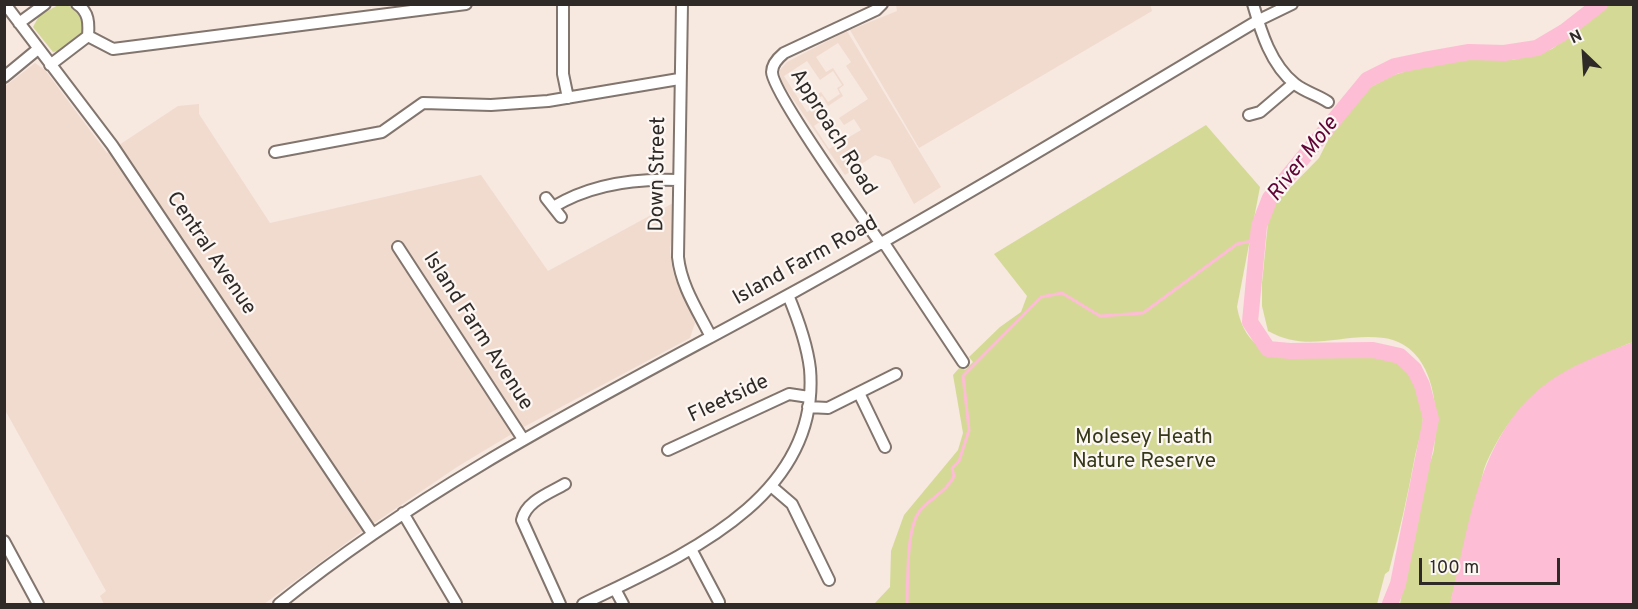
<!DOCTYPE html>
<style>
body{margin:0}
#map{position:relative;width:1638px;height:609px;overflow:hidden;background:#f7e8e0;font-family:Overpass,sans-serif}
canvas{display:block}
.frame{position:absolute;inset:0;border:6px solid #2f2a27;pointer-events:none}
.north{position:absolute;left:1554px;top:24px;width:60px;height:60px;-webkit-text-stroke:4px #fdf7f4;paint-order:stroke;rotate:335deg;font-size:16px;font-weight:700;line-height:24px;text-align:center;color:#2f2a27}
.north::after{content:'';display:block;margin:auto;width:21px;height:27px;background:#2f2a27;clip-path:polygon(50% 0,100% 100%,50% 72%,0 100%)}
.scale{position:absolute;left:1419px;top:558px;width:141px;height:27px;box-sizing:border-box;border:3px solid #2f2a27;border-top:0;padding-left:8px;font-size:18px;line-height:21px;white-space:nowrap;color:#2f2a27;-webkit-text-stroke:4px #fdf7f4;paint-order:stroke}
</style>
<div id="map">
<canvas width="1638" height="609"></canvas>
<div class="frame"></div>
<div class="north">N</div>
<div class="scale">100 m</div>
</div>
<script>
const ctx = document.querySelector('canvas').getContext('2d');
ctx.lineJoin = 'round';
function fillPath(path, color) { ctx.fillStyle = color; ctx.fill(path, 'evenodd'); }
function stroke(path, color, width, dash) { ctx.strokeStyle = color; ctx.lineWidth = width; ctx.lineCap = dash ? 'butt' : 'round'; ctx.setLineDash(dash || []); ctx.stroke(path); }
function drawText(font, color, halo, rows, align = 'center') {
  ctx.font = font + ' Overpass,sans-serif'; ctx.lineWidth = 4.5; ctx.setLineDash([]); ctx.textBaseline = 'middle'; ctx.strokeStyle = halo; ctx.fillStyle = color; for (const [text, x, y, turn = 0] of rows) {
    ctx.save(); ctx.translate(x, y); ctx.rotate((+turn || 0) * Math.PI / 180); ctx.textAlign = isNaN(turn) ? turn : align; if (halo) ctx.strokeText(text, 0, 0); ctx.fillText(text, 0, 0); ctx.restore();
  }
}
const built = new Path2D(`
 M1150,4L1152,11L919,148L850,30L897,11L896,5Z
 M847,31L941,187L914,204L890,160L875,155L845,175L782,83L779,71L787,62ZM838,43L851,62L846,66L868,99L839,118L844,125L854,119L861,130L829,149L814,126L825,118L814,101L822,96L828,106L843,96L839,89L844,85L833,68L826,72L816,57ZM807,61L820,80L833,71L842,85L837,88L840,94L828,102L821,92L810,99L815,107L807,112L784,76Z
 M35,63L45,70L107,153L178,106L199,104V114L270,223L481,175L548,271L675,202L670,252L673,272L695,323L690,338L520,429L457,467L361,532L264,604H104L100,596L106,591L5,410L4,87Z`);
const green = new Path2D(`
 M58,5C101,5 85,48 53,52L33,27L39,16Z
 M1607,5H1633V342C1563,370 1515,394 1484,469L1450,604H1400C1407,563 1417,521 1425,480C1426,469 1432,460 1434,449C1440,409 1434,345 1384,338C1342,332 1309,354 1268,331L1262,306V283L1268,222L1272,206L1319,158L1333,130L1369,88L1391,76L1419,67L1464,58L1513,60L1552,49Z
 M1206,125L1260,187L1237,307C1257,418 1420,292 1423,415C1423,428 1418,443 1415,456C1408,495 1399,533 1389,571L1385,574L1377,604H874L890,587L891,551L904,515L958,450L963,433L953,375L961,366L965,370L973,362L969,357L1000,327L1021,312L1027,296L994,254Z`);
const water = new Path2D(`
 M1633,342V604H1450C1469,529 1477,438 1543,386C1570,365 1602,354 1633,342Z`);
const stream = new Path2D(`
 M907,604C908,582 906,530 919,512C929,498 946,493 954,476L952,468L959,461L969,430L963,376L1041,297L1062,293L1100,316L1143,313L1237,244L1256,240`);
const river = new Path2D(`
 M1390,604L1398,584L1431,419L1422,385L1414,369L1400,356L1373,350L1290,351L1268,349L1250,322L1259,226L1270,198L1367,80L1395,66L1424,60L1469,52L1504,53L1537,48L1564,32L1600,4`);
const minor = new Path2D(`
 M5,4L112,145L372,533
 M563,4V74L568,98
 M682,4L678,257C681,286 698,311 711,337
 M1253,4C1261,32 1271,65 1295,84C1305,92 1318,95 1328,102
 M19,23L45,4
 M88,36L113,49L466,4
 M50,65L88,36C89,23 89,12 77,4
 M4,77L38,49
 M1249,115L1260,112L1294,83
 M275,152L382,132L423,103L491,105L548,101L679,79
 M546,198L561,217
 M553,207C591,184 636,178 679,180
 M884,243L963,362
 M881,244C864,220 772,92 772,72C772,64 778,58 784,53L876,10L882,4
 M398,247L523,439
 M859,393L885,447
 M808,407L828,408L896,374
 M668,450L789,394L809,397
 M771,486L792,504L829,580
 M403,513L456,603
 M4,541L38,604
 M691,549L719,602
 M615,589L623,604
 M279,604C436,477 617,389 792,293C950,206 1103,113 1257,21L1292,4
 M560,604L522,520C526,501 550,493 565,484
 M583,604C679,557 821,500 810,369C807,343 798,319 788,295`);
const streetNames = [
 ["Approach Road",832,133,58],
 ["Down Street",659,174,-89],
 ["Central Avenue",210,254,56],
 ["Island Farm Road",806,262,-29],
 ["Island Farm Avenue",477,332,57],
 ["Fleetside",729,400,-25]
];
const parkNames = [
 ["Molesey Heath",1144,439],
 ["Nature Reserve",1144,463]
];
const waterNames = [
 ["River Mole",1304,160,-52]
];
fillPath(built, '#f1dbcf');
fillPath(green, '#d4da96');
fillPath(water, '#fdbdd4');
stroke(stream, '#fdbdd4', 3);
stroke(river, '#fdbdd4', 16);
stroke(minor, '#82756e', 14);
stroke(minor, '#fff', 10);
drawText('21px', '#2f2a27', '#fdf7f4', streetNames);
drawText('21px', '#363917', '#fdf7f4', parkNames);
drawText('italic 22px', '#610437', '#fdf7f4', waterNames);
</script>
